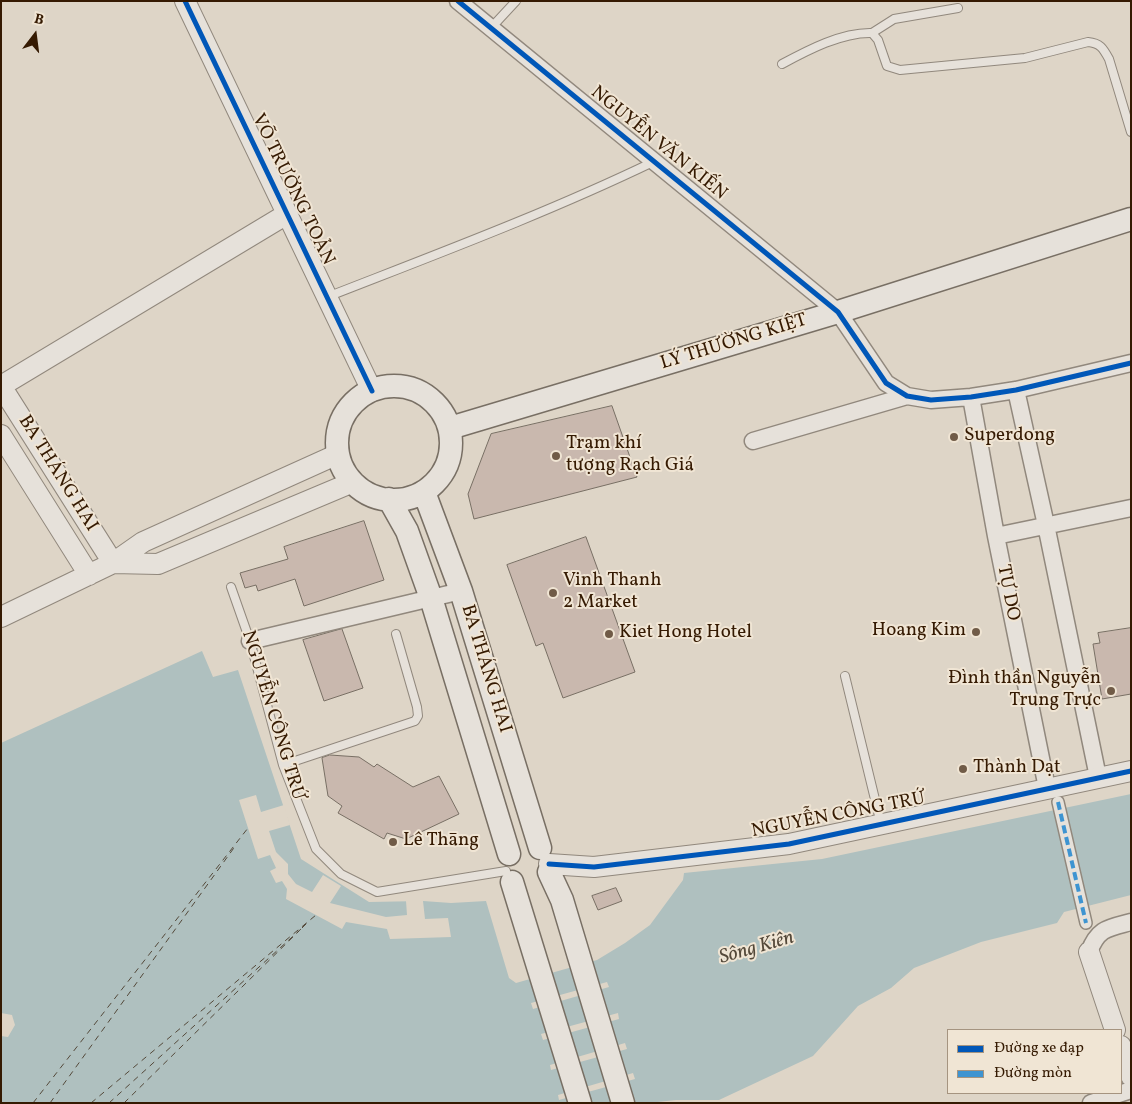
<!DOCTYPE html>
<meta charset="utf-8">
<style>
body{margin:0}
#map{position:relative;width:1132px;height:1104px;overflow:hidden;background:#ded5c7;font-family:Vollkorn,serif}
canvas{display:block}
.frame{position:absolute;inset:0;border:2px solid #351a02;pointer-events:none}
.legend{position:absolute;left:947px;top:1029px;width:175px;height:65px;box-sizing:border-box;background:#f0e5d4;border:1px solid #a59480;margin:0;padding:6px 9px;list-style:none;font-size:15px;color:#351a02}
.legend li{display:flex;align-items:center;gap:10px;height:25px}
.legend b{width:25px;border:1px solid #a59480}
.north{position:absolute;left:10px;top:10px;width:50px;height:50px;-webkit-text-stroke:4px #f0e5d4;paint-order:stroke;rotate:15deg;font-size:14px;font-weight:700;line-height:20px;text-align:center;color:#351a02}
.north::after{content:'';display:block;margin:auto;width:18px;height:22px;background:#351a02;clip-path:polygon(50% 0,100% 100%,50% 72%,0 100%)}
</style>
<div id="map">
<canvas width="1132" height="1104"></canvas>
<div class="frame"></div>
<ul class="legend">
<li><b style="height:6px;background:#0057b8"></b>Đường xe đạp</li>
<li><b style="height:6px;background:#3e94d1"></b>Đường mòn</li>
</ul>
<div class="north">B</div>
</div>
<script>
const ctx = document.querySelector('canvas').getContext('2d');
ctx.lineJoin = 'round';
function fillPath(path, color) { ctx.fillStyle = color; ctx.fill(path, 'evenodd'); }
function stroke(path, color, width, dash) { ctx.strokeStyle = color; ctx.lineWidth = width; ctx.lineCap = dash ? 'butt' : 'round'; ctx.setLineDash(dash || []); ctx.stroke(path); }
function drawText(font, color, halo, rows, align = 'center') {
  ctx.font = font + ' Vollkorn,serif'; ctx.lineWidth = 4; ctx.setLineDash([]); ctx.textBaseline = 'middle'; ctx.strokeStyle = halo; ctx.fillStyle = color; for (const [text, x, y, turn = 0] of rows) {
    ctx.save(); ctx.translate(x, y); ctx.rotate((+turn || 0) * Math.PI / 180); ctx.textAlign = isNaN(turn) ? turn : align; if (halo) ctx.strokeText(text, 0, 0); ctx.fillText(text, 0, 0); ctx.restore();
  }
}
const water = new Path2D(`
 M202,651L213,677L238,670L301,859L369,902L423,901L451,903L486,901L509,978L516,983L597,960L625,943L650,925L683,880L684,873L822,859L1131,794V895L1064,912L1057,923L981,942L914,968L891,988L858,1006L813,1056L719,1100H676L648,1103H1V743ZM607,982L609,987L533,1009L531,1003ZM618,1013L619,1019L543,1040L541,1034ZM625,1043L627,1049L551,1070L550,1065ZM633,1073L635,1079L559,1100L558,1095Z`);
const pier = new Path2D(`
 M256,795L261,812L284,805L290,825L269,831L276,852L288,864V874L296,884L312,892L323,875L341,886L330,903L386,917L407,915L406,901H423L425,919L448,918L451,937L390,939L387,929L346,922L342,929L286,899L287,889L282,881L276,883L270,871L276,868L270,855L258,859L239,800Z
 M1,1013L12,1015L15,1025L8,1037L1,1036Z`);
const ferry = new Path2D(`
 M302,928L308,922
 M33,1103L248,828
 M50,1103L236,845
 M91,1103L316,915
 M109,1103L301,929
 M124,1103L299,931`);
const building = new Path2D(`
 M612,406L637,477L474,519L468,494L491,434Z
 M364,521L384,580L304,606L295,579L258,591L256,585L245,588L240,573L288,559L284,547Z
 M586,537L635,672L563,698L543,643L536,646L507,565Z
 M1131,628V694L1102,699L1093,644L1100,643L1098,633Z
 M342,629L363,688L324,701L303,640Z
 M330,755L359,757L374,767L377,764L413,787L439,776L459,814L406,839L387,833L384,839L338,813L342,806L328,796L322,758Z
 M616,888L622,901L598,910L592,896Z`);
const service = new Path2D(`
 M490,29L516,1
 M872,33L894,19L958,8
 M782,64C808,50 842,32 872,33L878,40L887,66L900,70L1025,58L1088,42C1100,43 1103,48 1109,59L1131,132
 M327,297C437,254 547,213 653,162
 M231,587L250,641L283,765L316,849L341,874L377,892L506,871
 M845,676L881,824
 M283,765L415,721L418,716L417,707L396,634`);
const pedestrian = new Path2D(`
 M1058,802L1086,923`);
const minor = new Path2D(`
 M458,1L838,312L886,383L907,396L931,400L971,397L1016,390L1131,363
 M1016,390L1046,525L1098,777
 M971,397L996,536L1047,788
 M753,441L907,396
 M996,536L1131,508
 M250,641L461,591
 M1089,952C1098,928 1108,928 1131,922
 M1091,1103L1131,1090`);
const tertiary = new Path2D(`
 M185,1L372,391
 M1,386L287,214
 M1,386L113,563
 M1,435L89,575
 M113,563L158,564L353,482
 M1,617L113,563L143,542L338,454
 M549,864L594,867L789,844L1131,771
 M1089,952L1115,1030
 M1121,1046L1131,1076`);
const secondary = new Path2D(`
 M337 443a57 57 0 1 1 114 0a57 57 0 1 1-114 0Z
 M450,428L838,312L1131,219
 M424,492L461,591L540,848
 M389,499L407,531L431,598L509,854
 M549,872L562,900L623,1103
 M512,882L580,1103`);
const quiet = new Path2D(`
 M1058,802L1086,923`);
const cycleway = new Path2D(`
 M185,1L372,391
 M458,1L838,312L886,383L907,396L931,400L971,397L1016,390L1131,363
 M549,864L594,867L789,844L1131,771`);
const markers = [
 [954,437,5,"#705b47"],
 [556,456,5,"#705b47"],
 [553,593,5,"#705b47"],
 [976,632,5,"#705b47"],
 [609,634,5,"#705b47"],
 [1111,691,5,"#705b47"],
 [963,769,5,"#705b47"],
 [393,842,5,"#705b47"]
];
const streetNames = [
 ["NGUYỄN VĂN KIẾN",658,144,39],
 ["VÕ TRƯỜNG TOẢN",292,190,64],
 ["LÝ THƯỜNG KIỆT",734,343,-17],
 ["BA THÁNG HAI",57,474,58],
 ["TỰ DO",1007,593,79],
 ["BA THÁNG HAI",485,669,73],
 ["NGUYỄN CÔNG TRỨ",272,716,73],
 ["NGUYỄN CÔNG TRỨ",839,816,-11]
];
const poiNames = [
 ["Superdong",964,437],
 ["Trạm khí",566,445],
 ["tượng Rạch Giá",566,467],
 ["Vinh Thanh",563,582],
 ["2 Market",563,604],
 ["Hoang Kim",966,632,"right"],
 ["Kiet Hong Hotel",619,634],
 ["Đình thần Nguyễn",1101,680,"right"],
 ["Trung Trực",1101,702,"right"],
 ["Thành Dạt",973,769],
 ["Lê Thāng",403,842]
];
const waterNames = [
 ["Sông Kiên",757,949,-16]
];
fillPath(water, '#afc0bf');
fillPath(pier, '#ded5c7');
stroke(ferry, '#54493a', 1, [6, 5]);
fillPath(building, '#c9b8ae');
stroke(building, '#786f64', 1);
stroke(service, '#91887d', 10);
stroke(pedestrian, '#91887d', 14);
stroke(minor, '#91887d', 19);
stroke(tertiary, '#91887d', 22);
stroke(secondary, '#786f64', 25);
stroke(service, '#e6e1da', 8);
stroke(pedestrian, '#e6e1da', 11);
stroke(minor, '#e6e1da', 16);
stroke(tertiary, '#e6e1da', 20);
stroke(secondary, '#e6e1da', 22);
stroke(quiet, '#3e94d1', 4, [8, 4]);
stroke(cycleway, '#0057b8', 5);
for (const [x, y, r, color] of markers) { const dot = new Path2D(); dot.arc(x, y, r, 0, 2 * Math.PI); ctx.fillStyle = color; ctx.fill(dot); stroke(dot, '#f0e5d4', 2); }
drawText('19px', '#351a02', '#f0e5d4', streetNames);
drawText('19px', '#351a02', '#f0e5d4', poiNames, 'left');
drawText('italic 20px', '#54493a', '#f0e5d4', waterNames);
</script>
